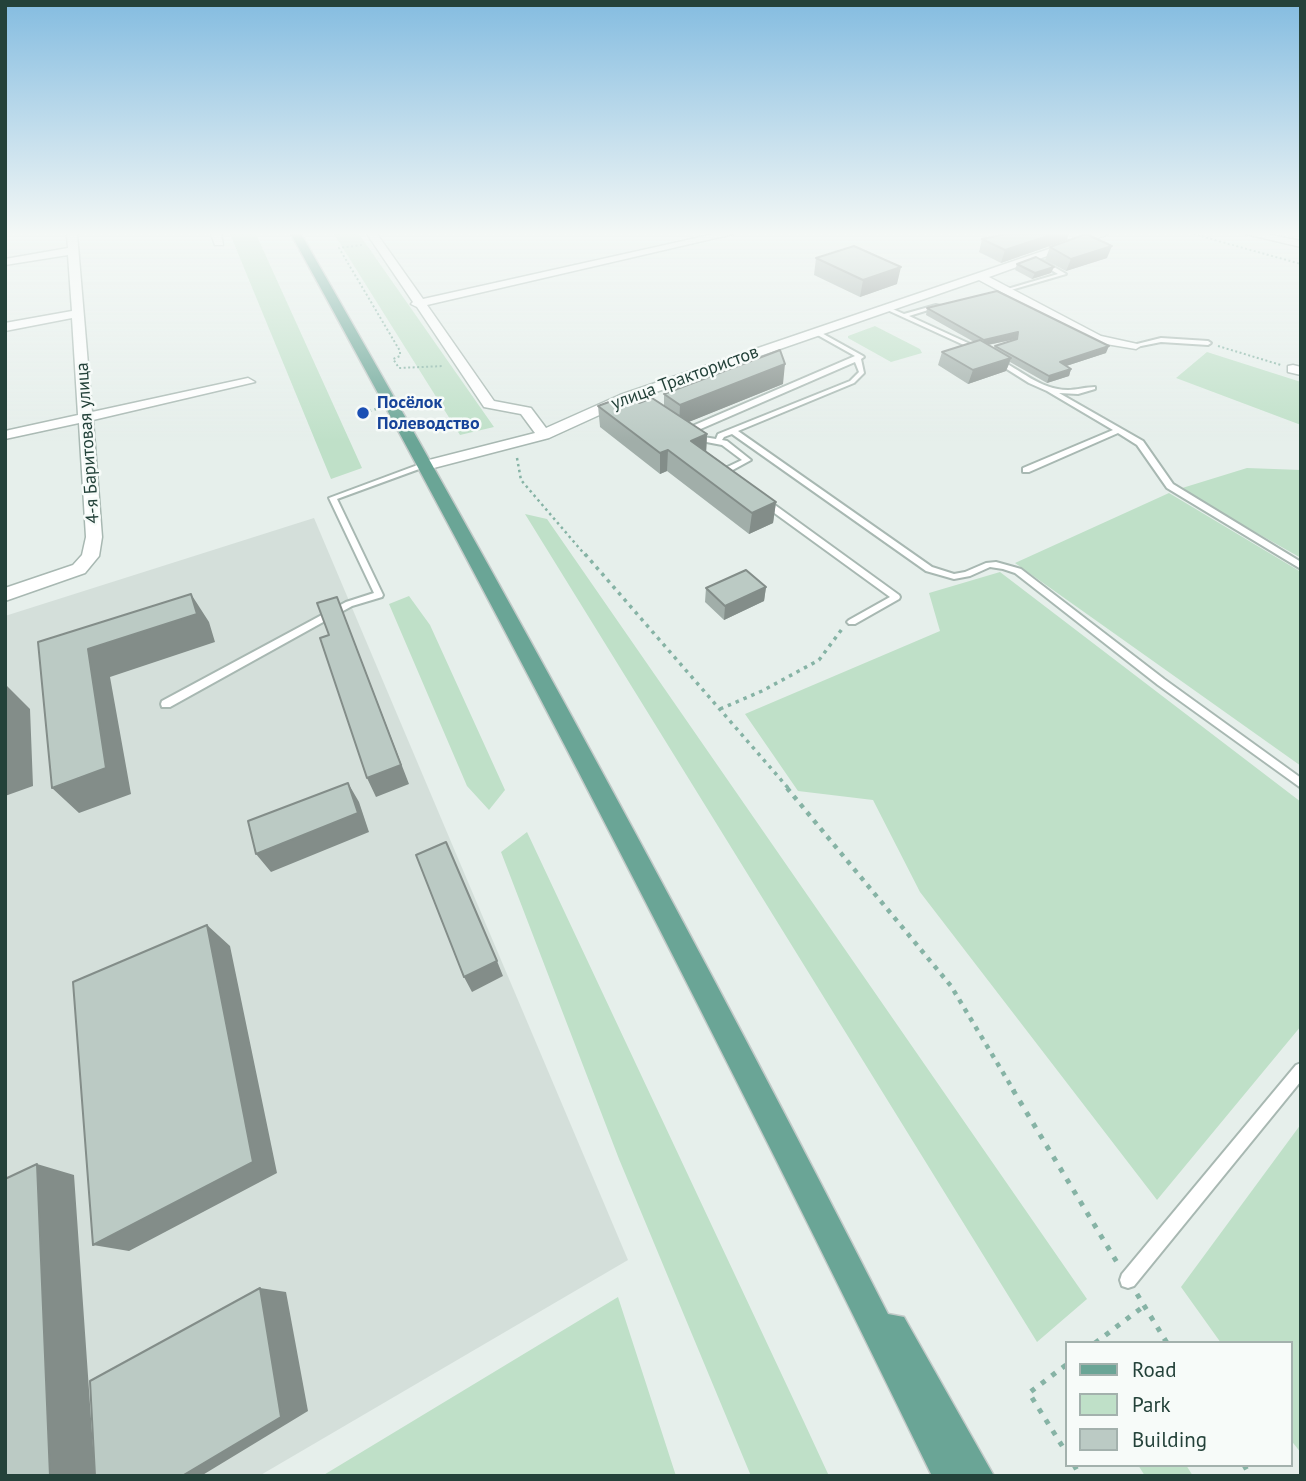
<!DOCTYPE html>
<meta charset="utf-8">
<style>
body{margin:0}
#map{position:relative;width:1306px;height:1481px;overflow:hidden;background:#e6efeb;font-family:"PT Sans",sans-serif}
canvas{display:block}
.frame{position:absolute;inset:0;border:7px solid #24423a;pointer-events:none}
.legend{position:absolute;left:1065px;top:1341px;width:228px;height:126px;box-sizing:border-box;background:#f7fbf9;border:2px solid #a3b1ad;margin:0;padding:9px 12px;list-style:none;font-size:21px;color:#24423a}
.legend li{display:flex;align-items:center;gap:14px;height:35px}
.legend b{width:35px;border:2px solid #a3b1ad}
</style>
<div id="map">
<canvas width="1306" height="1481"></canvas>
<div class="frame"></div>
<ul class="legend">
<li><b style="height:9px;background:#6aa596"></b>Road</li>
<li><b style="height:19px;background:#bfe0c8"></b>Park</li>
<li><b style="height:19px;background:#bbcac4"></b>Building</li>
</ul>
</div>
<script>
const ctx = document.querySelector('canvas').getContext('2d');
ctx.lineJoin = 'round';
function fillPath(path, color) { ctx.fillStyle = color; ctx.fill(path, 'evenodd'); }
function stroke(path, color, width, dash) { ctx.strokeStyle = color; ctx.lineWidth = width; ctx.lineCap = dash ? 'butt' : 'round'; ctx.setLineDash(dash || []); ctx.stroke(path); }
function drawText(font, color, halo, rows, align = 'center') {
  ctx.font = font + ' "PT Sans",sans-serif'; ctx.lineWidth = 5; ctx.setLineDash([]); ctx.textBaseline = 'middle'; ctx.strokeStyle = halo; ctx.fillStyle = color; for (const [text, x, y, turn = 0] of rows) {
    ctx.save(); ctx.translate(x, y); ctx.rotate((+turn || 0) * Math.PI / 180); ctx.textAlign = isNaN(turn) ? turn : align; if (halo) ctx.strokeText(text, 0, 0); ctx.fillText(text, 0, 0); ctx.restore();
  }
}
const built = new Path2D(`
 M314,518L628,1260L259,1476H5V616Z`);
const green = new Path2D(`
 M230,234H256L362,468L331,479Z
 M334,234H359L494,427L460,435Z
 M875,326L920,349L922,353L891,362L848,338V336Z
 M1207,352L1301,382V425L1176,378Z
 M1247,468L1301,470V558L1179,489Z
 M1169,493L1301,572V766L1015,563Z
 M525,514L547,519L1087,1299L1037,1342Z
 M1000,572L1301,802V1026L1157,1200L920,892L873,800L798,791L745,714L940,631L929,593Z
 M409,596L430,625L505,790L489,810L467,786L389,604Z
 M527,832L804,1422L829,1476H751L619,1159L501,852Z
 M1301,1124V1453L1290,1439V1343H1221L1181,1287Z
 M618,1297L676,1476H322Z
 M1138,1465H1186L1193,1476H1145Z`);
const pathFar4 = new Path2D(`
 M1193,234L1301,264
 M362,245L339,248L400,351V356L393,359L399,368L444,366
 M1218,346L1281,365`);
const pathFar3 = new Path2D(`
 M363,413L376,409
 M517,458L521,480L586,556`);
const pathFar2 = new Path2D(`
 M585,554L789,789
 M720,709L762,691L819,660L842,629`);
const pathFar1 = new Path2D(`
 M787,788L951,986L1014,1091`);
const path = new Path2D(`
 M1013,1090L1118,1264
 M1137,1294L1167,1343
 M1095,1343L1144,1306
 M1066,1365L1029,1393L1066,1452
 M1074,1465L1080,1476
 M1244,1465L1250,1476`);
const lane = new Path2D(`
 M1038,260H1042L1066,274L1004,292V290L1058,274L1038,262Z
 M936,305L941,306L909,316L981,349V351H977L883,308L888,307L904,314Z
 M814,331H818L863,356L864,357L861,359L864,373L854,383L738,431L932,567L954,574L965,572L986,563L996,562L1021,569L1164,679L1301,778V788L1158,685L1015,573L1003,569L990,567L970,576L954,579L926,571L732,434L724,437L722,440L727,441L751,460L729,472L733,476L732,478H726L721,474V470L742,460L722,445L691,439V435L716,439L718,434L850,381L859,372L855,362L689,434H683V430L855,356L814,333Z
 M1161,338L1208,341L1211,343L1208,345L1161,342L1136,347L1133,345Z
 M996,358C1020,369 1040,390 1068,390C1077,390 1086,387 1095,387V389L1078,394L1059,393L1143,441L1173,484L1301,562V569L1167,488L1137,445L1118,433L1029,472H1023V468L1113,430L1047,391L1029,383L994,361L993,360Z
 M423,463L430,465L337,499L383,595L382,597L352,606L170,707H162L161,704L162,701L346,602L374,593L329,498Z
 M762,500H768L899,595L900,597L899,599L855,624H849L847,622L849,620L890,597L762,504Z
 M1301,1063V1081L1134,1286L1128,1288L1122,1286L1120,1280L1122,1274L1296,1065Z`);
const street = new Path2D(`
 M67,234H77L92,412L248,378L255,382L93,420L102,537L99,556L85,573L5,601V588L73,565L82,555L86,537L79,423L5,439V431L78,415L72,318L5,331V323L72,311L68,255L5,265V259L68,248Z
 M211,234H221L223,245H215Z
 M367,234H377L423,299L714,234H733L427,305L494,401L531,408L546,428L620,395L1093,234H1108L989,277L1101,336L1142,345L1136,349L1094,342L979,280L630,401L549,438L426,470L418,465L421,462L535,433L521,414L484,407L417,307L411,304L413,302Z
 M1246,234H1266L1301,241V247Z
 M1293,365L1301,367V375L1288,372V366Z`);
const primary = new Path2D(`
 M291,234H301C505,589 702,949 888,1314L904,1317L994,1476H932C728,1057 516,642 291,234Z`);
const wall = new Path2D(`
 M982,239L1067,240L1001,263L979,252Z
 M1050,247L1107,258L1066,271L1045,260Z
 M816,258L897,284L860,297L814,275Z
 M1017,264L1051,273L1032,279L1015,270Z
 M927,308L1106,353L1066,366L1071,369L1069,376L1047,383L1010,362L1006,371L968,384L938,365L942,352L974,342L926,315ZM1016,339L995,346L994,348L988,345Z
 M783,384L688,422L707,434L706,451L776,502L773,523L749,534L667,471L660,474L600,427L598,406L639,403L664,406V394Z
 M766,587L764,601L724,620L705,602L706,588Z`);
const shadedWall = new Path2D(`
 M1054,234H1069L1067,240L1001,263L1005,250Z
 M1112,246L1107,258L1066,271L1071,259Z
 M901,267L897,284L860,297L863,280Z
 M1054,267L1051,273L1032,279L1035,273Z
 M1018,332L1016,339L982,346L984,340Z
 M1109,346L1106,353L1057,369L1060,362Z
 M1011,358L1006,371L968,384L973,370Z
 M785,364L783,384L679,426L680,405Z
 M1071,369L1069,376L1047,383L1049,376Z
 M707,434L706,455L691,441Z
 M668,450L667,471L660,474V453Z
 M776,502L773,523L749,534L752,513Z
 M766,587L764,601L724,620L725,606Z
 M191,594L209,622L215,642L110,677L131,794L79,813L52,788L88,649Z
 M337,597L409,784L376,797L367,778Z
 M5,684L30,709L33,786L5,796Z
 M348,783L359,802L369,832L271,872L256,854Z
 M207,925L230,946L277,1173L129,1251L93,1245Z
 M497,961L503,976L472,992L464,977Z
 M37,1164L74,1175L95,1476H50Z
 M260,1288L286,1292L308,1411L201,1476H182Z`);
const building = new Path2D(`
 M1006,234H1054L1005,250L982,239Z
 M1086,234L1112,246L1071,259L1050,247Z
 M854,246L901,267L863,280L816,258Z
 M1036,257L1054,267L1035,273L1017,264Z
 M997,291L1109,346L1060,362L1071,369L1049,376L995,346L1017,339L1018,332L984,340L927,308Z
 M980,340L1011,358L973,370L942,352Z
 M780,350L785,364L680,405L664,394Z
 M628,395L639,403L652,398L707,434L691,441L776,502L752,513L668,450L660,453L598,406Z
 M746,570L766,587L725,606L706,588Z
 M191,594L197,614L88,649L106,768L52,788L38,642Z
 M337,597L401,765L367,778L320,638L329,635L317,603Z
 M348,783L358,813L256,854L248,821Z
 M446,842L497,961L464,977L416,855Z
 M207,925L253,1162L93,1245L73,982Z
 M37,1164L50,1476H5V1179Z
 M260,1288L281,1417L182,1476H95L90,1381Z`);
const markers = [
 [363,413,7,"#1a4fb4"]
];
const farStreetnames = [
 ["улица Трактористов",685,378,-20],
 ["4-я Баритовая улица",88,443,-94]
];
const farTransitnames = [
 ["Посёлок",377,403],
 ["Полеводство",377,424]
];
fillPath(built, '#d4dfda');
fillPath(green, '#bfe0c8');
stroke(lane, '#a8b8b2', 4);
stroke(street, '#a8b8b2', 3);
stroke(primary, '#c2cac8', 3);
stroke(pathFar4, '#86b3a5', 2, [2, 2.5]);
stroke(pathFar3, '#86b3a5', 2.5, [2.5, 3.5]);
stroke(pathFar2, '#86b3a5', 3.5, [3.5, 5]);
stroke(pathFar1, '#86b3a5', 4.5, [4.5, 6]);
stroke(path, '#86b3a5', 5, [5, 8]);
fillPath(lane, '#fff');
fillPath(street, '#fff');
fillPath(primary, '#6aa596');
fillPath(wall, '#a1aea9');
fillPath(shadedWall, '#838d89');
fillPath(building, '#bbcac4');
stroke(building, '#838d89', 2);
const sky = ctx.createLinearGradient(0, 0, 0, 441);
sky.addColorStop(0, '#84bce0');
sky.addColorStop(0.53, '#f4f8f6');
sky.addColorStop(1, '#f4f8f600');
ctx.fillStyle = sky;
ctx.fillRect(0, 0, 1306, 441);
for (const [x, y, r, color] of markers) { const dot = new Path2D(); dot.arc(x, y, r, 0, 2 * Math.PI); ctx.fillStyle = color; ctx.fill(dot); stroke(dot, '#f7fbf9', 2.5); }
drawText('18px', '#24423a', '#f7fbf9', farStreetnames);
drawText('bold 18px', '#164399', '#f7fbf9', farTransitnames, 'left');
</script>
